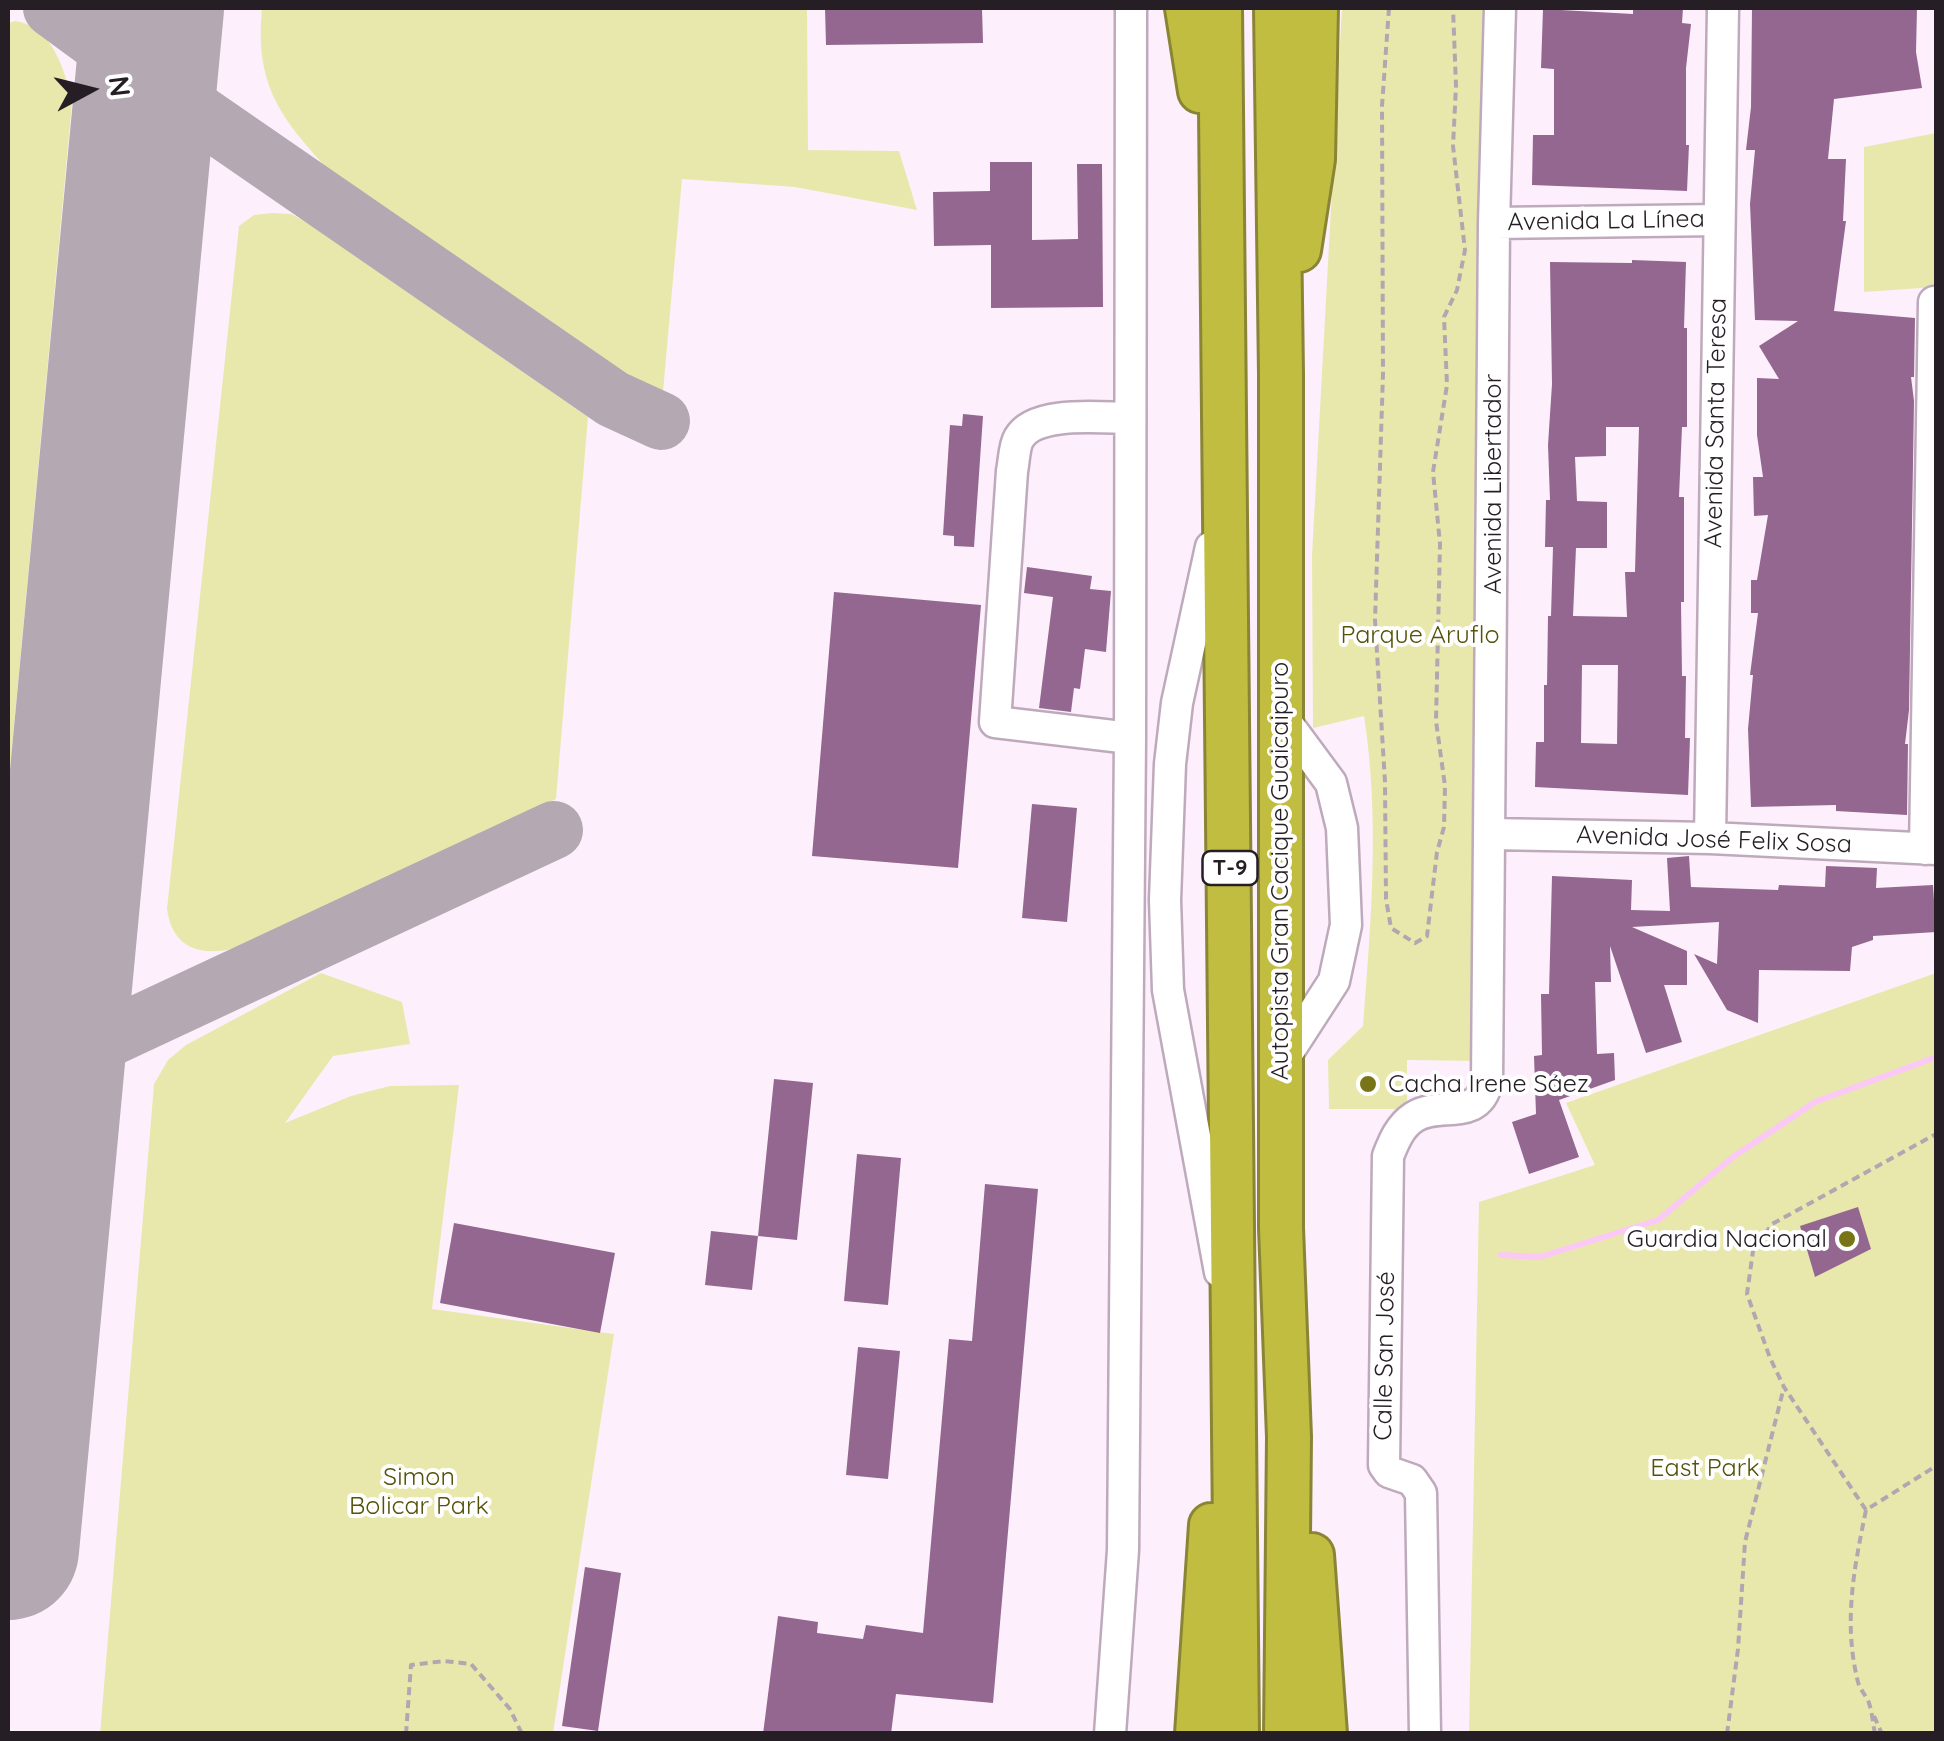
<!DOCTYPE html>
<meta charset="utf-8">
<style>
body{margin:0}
#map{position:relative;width:1944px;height:1741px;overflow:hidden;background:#fdf0fc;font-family:Quicksand,sans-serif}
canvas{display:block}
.frame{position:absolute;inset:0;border:10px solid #251e24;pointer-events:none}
.north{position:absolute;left:40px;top:40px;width:100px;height:100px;-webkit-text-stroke:8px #fff;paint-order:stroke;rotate:83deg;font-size:28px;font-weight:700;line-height:40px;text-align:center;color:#251e24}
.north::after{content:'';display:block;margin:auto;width:35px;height:45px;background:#251e24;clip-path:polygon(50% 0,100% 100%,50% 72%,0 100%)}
</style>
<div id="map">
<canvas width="1944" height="1741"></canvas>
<div class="frame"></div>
<div class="north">N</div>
</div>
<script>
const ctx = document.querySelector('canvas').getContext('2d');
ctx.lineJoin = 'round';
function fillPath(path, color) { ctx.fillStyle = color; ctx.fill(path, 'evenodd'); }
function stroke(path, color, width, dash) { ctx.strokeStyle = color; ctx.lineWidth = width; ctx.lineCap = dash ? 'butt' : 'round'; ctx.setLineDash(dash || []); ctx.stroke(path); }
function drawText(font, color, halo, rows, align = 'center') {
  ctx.font = font + ' Quicksand,sans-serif'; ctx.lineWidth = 8; ctx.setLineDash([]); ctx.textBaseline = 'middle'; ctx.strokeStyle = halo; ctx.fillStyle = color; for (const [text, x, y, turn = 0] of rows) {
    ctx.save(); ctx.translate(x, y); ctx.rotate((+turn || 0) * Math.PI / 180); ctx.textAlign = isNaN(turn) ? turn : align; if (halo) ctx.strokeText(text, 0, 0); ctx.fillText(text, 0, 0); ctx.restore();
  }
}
const green = new Path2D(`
 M262,8H807L808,150L899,151L917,210L795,187L682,179L662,403L325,166C277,114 255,81 262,8Z
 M1342,8H1499L1479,1061L1407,1060V1109H1329L1328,1060L1363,1026C1371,923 1380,819 1364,716L1313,728L1312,555Z
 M15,21C52,25 66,72 72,103L8,791V35L9,23Z
 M1936,133V287L1864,292V147Z
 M272,213L291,214L306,222L588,417L556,799L257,941C220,956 174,961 167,909L239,226L254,215Z
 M321,973L402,1002L410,1044L333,1056L285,1123L351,1096L390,1086L459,1085L432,1309L614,1334L553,1733L100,1734L154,1084L168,1060L186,1045Z
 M1936,973V1733L1469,1734L1479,1202L1595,1165L1566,1103Z`);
const stream = new Path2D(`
 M1501,1255L1540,1257L1658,1220L1733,1157L1815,1102L1936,1057`);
const taxiway = new Path2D(`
 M52,8L146,77L613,399L661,421
 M53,1064L554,830`);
const runway = new Path2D(`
 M8,1549L153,8`);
const building = new Path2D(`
 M825,8H982L983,43L826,45Z
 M1633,8H1683L1682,23L1691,24L1686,68V145H1689L1687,191L1532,185L1533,135H1554V69L1541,68L1543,9L1633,14Z
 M1752,8H1917L1916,52L1922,88L1834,99L1828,159H1846L1843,221H1846L1834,311L1915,318L1914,377H1911L1914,401L1909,710L1905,744H1908L1907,815L1836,811V805L1751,807L1748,729L1753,675H1750L1758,613H1751V580H1757L1768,515L1754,516L1753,477H1763L1757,435V378L1779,379L1759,346L1798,321L1755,320L1750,204L1755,150H1746L1751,107Z
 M990,162H1032V240L1078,239L1077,164H1102L1103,307L991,308V245L934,246L933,192L990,191Z
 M1632,260L1686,262L1684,328H1687V427H1682L1679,497H1684V602H1681L1682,676H1686L1685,738H1690L1688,795L1535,787L1536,742H1544V685H1547L1548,616H1551L1553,547H1545L1546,500H1550L1548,445L1552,384L1550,262L1632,263ZM1606,427H1639L1635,572H1625L1627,617L1573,616L1576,548H1607V502L1577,501L1575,457L1606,456ZM1582,665H1618L1617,744L1581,743Z
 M963,414L983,416L974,547L954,546V536L943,535L950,425L962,426Z
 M1027,567L1092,576L1090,589L1111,591L1106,652L1085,649L1080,689L1074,688L1071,712L1039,708L1053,597L1024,593Z
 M834,592L981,605L958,868L812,856Z
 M1032,804L1077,808L1067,922L1022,918Z
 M1689,856L1691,887L1778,890L1779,885L1825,887L1826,866L1877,868L1876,888L1933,885L1936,932L1873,936V940L1852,947L1850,971L1759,970L1758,1023L1727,1010L1694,954L1717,964L1719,922L1632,927L1687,951V985H1664L1682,1042L1646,1053L1610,946L1611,982H1595L1597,1054L1614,1053L1615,1080L1559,1100L1579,1157L1529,1174L1512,1122L1536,1114L1534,1056L1542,1055L1541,994H1549L1552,876L1632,880L1631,910L1670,911L1667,858Z
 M774,1079L813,1083L797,1240L758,1236Z
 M857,1154L901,1158L888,1305L844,1301Z
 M985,1184L1038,1189L993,1703L896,1694L891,1734H763L778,1616L818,1622L817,1633L863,1639L866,1625L923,1633L949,1339L972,1341Z
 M1858,1207L1871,1249L1815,1277L1800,1226Z
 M454,1223L615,1253L600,1333L440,1303Z
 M711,1231L758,1236L752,1290L705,1285Z
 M858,1347L900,1351L888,1479L846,1475Z
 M585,1567L621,1573L598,1731L562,1726Z`);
const path = new Path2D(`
 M1389,8L1382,106L1383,374L1375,620L1385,782L1386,899L1391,928L1415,943L1427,936L1437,852L1444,827L1445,786L1436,721L1440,544L1433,472L1447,385L1444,317L1457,290L1465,250L1453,146L1456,86L1453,8
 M1866,1510L1784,1387L1770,1358L1747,1294L1753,1251L1772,1224L1936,1134
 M1874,1716L1882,1734
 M406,1734L411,1665L444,1661L471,1664L510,1709L522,1734
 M1727,1734L1738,1649L1745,1542L1784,1387
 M1875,1734C1873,1724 1872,1712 1869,1703C1866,1695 1860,1690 1858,1682C1843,1623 1854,1568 1866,1510L1936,1466`);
const minor = new Path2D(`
 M1494,223L1719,220
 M1129,418C1101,418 1035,410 1019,438C1014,446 1014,462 1012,471L995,722L1130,738
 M1211,547L1177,703L1170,764L1165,900L1168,990L1220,1272
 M1280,714L1331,783L1342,828L1346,925L1334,981L1281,1063
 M1491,834L1710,838L1936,849
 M1710,838L1723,8
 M1925,849L1934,302
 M1110,1734L1123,1550L1130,738L1131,8
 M1425,1734L1421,1493L1412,1480L1389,1472L1384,1465L1388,1156C1394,1141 1400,1126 1414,1117C1440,1100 1478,1123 1487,1082L1494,223L1500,8`);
const highway = new Path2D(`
 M1187,8L1200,91
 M1220,8L1237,1734
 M1276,8L1281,374V1228L1289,1437L1286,1734
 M1299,250L1313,159L1316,8
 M1312,1555L1325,1734
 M1197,1734L1211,1525`);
const markers = [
 [1368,1084,10,"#787519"],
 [1847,1239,10,"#787519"]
];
const shields = [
 [1230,868,55]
];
const shieldNames = [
 ["T-9",1230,868]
];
const streetNames = [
 ["Avenida La Línea",1606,221,-1],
 ["Avenida Santa Teresa",1716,423,-89],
 ["Avenida Libertador",1493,484,-90],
 ["Avenida José Felix Sosa",1714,840,2],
 ["Autopista Gran Cacique Guaicaipuro",1280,871,-90],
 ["Calle San José",1385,1356,-89]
];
const parkNames = [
 ["Parque Aruflo",1420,635],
 ["East Park",1705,1468],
 ["Simon",419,1477],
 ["Bolicar Park",419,1506]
];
const poiNames = [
 ["Cacha Irene Sáez",1388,1084],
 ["Guardia Nacional",1827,1239,"right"]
];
fillPath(green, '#e9e8ac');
stroke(stream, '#fbc9f5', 6);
stroke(taxiway, '#b4a8b2', 58);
stroke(runway, '#b4a8b2', 142);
fillPath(building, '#93678f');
stroke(minor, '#beaabc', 35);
stroke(highway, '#8a8536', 48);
stroke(path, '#b2a7b1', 4, [8, 5]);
stroke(minor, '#fff', 30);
stroke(highway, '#c1bd40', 42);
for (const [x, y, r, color] of markers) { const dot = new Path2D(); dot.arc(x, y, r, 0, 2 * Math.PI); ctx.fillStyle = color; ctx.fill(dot); stroke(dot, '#fff', 4); }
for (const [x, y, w] of shields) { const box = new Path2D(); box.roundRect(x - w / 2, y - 17, w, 34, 8); ctx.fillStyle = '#fff'; ctx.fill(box); stroke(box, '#251e24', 2.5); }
drawText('bold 22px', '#251e24', null, shieldNames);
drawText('25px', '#251e24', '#fff', streetNames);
drawText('25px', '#555209', '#fff', parkNames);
drawText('25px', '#251e24', '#fff', poiNames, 'left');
</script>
